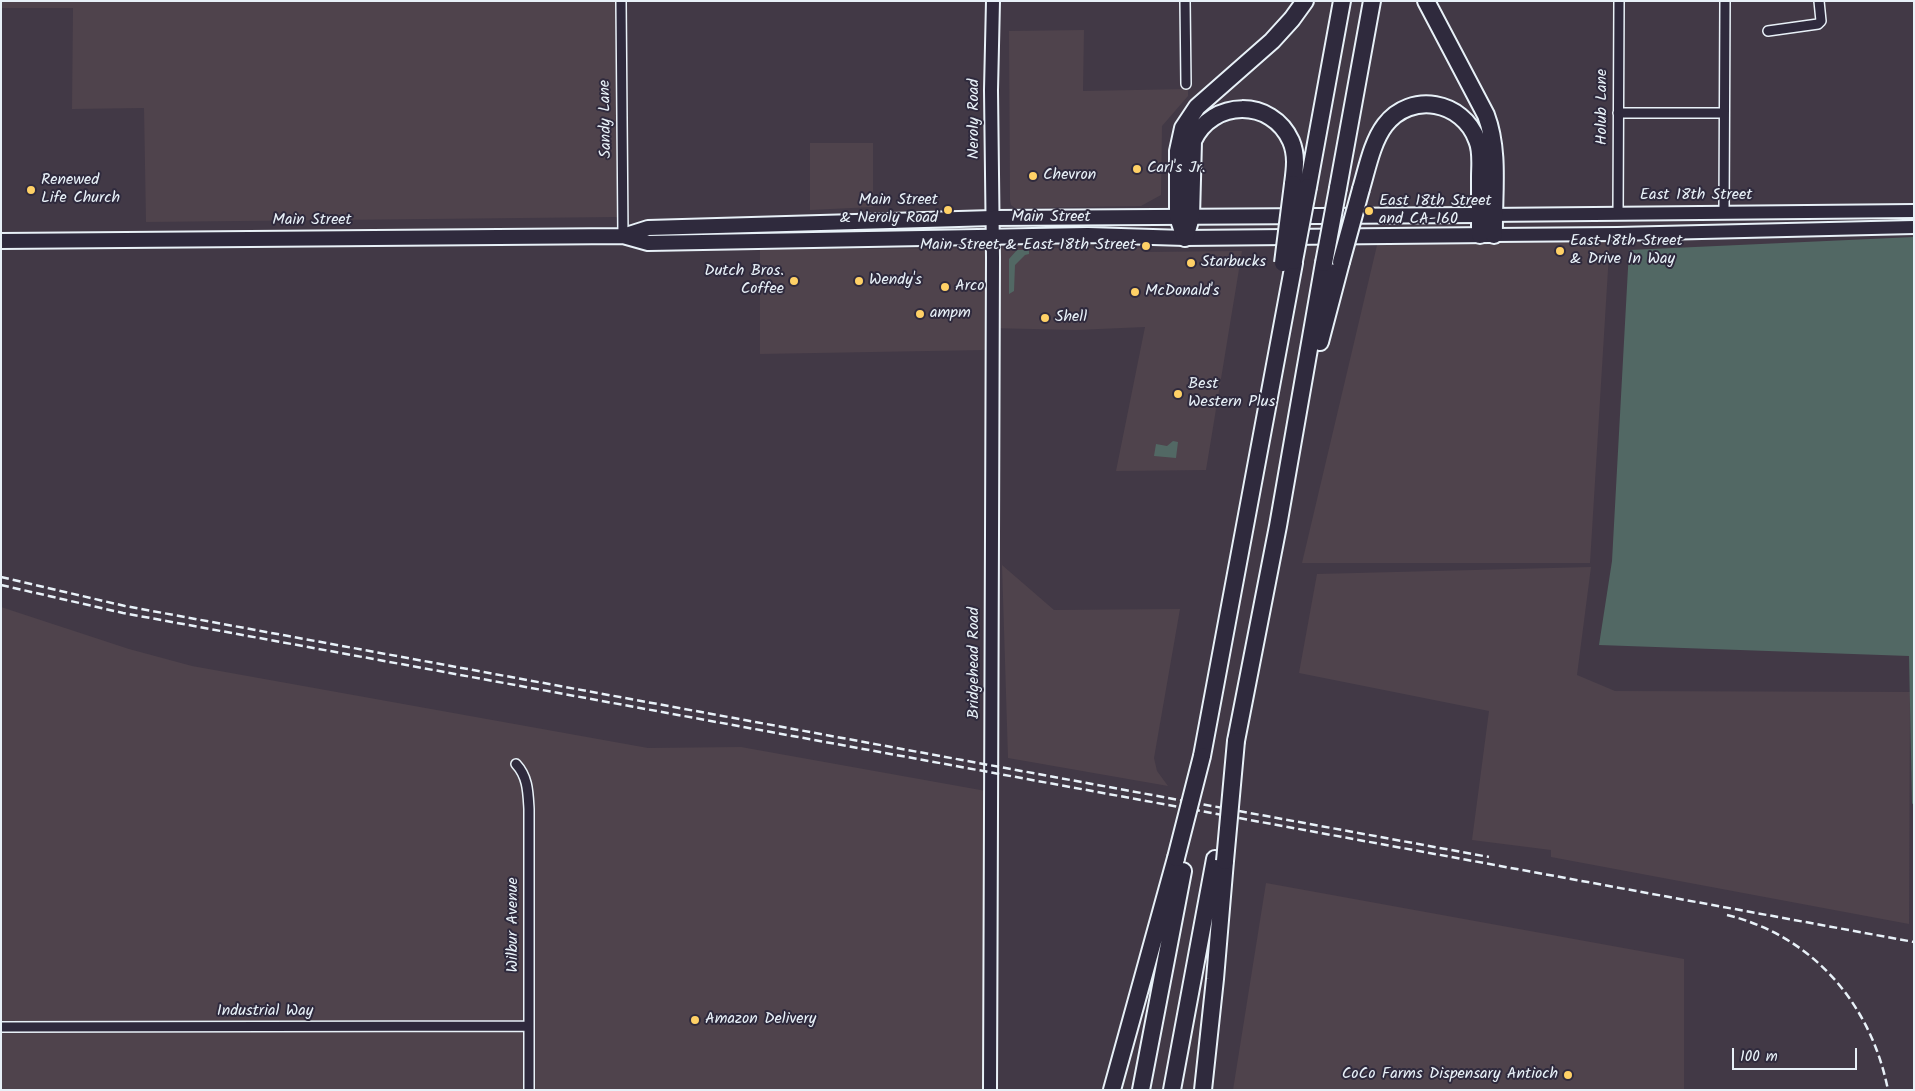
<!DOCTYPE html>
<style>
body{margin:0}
#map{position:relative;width:1915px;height:1091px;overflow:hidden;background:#423946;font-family:Kalam,sans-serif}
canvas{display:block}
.frame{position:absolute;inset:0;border:2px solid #e8f1f8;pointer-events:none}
.scale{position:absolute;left:1732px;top:1048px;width:125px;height:22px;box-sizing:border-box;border:2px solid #e8f1f8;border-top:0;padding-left:6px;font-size:15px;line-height:18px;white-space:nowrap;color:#e8f1f8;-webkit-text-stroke:4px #2f2a3d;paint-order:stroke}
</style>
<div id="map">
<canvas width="1915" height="1091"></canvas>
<div class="frame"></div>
<div class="scale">100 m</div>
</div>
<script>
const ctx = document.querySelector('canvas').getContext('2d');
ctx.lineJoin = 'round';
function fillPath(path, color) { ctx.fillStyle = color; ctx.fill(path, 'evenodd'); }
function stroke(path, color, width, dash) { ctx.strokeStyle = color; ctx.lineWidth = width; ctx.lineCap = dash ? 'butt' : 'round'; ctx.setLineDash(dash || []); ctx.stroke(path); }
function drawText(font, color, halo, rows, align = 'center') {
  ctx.font = font + ' Kalam,sans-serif'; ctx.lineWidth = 4; ctx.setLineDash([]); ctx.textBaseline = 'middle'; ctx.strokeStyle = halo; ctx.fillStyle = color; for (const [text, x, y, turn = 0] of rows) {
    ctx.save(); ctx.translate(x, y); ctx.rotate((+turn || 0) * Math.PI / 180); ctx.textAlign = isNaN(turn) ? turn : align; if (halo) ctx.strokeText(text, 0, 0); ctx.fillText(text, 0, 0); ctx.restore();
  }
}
const built = new Path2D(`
 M1,1H616L617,217L146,222L144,108L72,109L73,8H1Z
 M1084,30L1083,91L1188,89V96L1162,126L1161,195L1141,206L1015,208L1011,205L1010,200L1009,31Z
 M810,143H873V207L810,210Z
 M1610,237L1590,563H1302L1378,241Z
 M1145,248L1146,252L1242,251L1206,470L1116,471L1145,327L1076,330L988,328L986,350L760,354V249Z
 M1002,565L1054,610L1180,609L1154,758L1157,771L1168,786L1008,758Z
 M1591,567L1577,675L1615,691L1910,692L1909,924L1551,857V850L1472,840L1489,711L1299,673L1317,574Z
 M1,607L129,649L192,666L648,748L741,747L986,791V1090H1Z
 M1266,883L1684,959V1090H1233Z`);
const green = new Path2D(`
 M1914,237V803L1912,804L1909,656L1599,645L1612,561L1629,250Z
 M1017,250H1029V254L1025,255L1015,265L1014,291L1009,294V259Z
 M1173,441L1178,442L1176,458L1154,456L1156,444L1167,446Z`);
const street = new Path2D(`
 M621,1L623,236
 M1185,1L1186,84
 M1768,31L1818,24L1821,21L1819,1
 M1618,113H1724
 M1724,213L1725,1
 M1618,214L1619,1
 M516,764C528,777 528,792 529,809V1090
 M1,1027L529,1026`);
const secondary = new Path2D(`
 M1487,215L1914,211
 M1494,235L1617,234L1914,227
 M990,1090L993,257L991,90L993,1`);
const primary = new Path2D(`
 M623,236L648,228L993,218L1479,215
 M1,241L623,236L648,243L1088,235L1185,238L1490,235`);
const highway = new Path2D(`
 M1426,1L1486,115C1500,152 1493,196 1494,235
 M1308,187L1342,1
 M1338,188L1372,1
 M1361,189C1367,169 1372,142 1385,125C1411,91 1463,101 1477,140C1482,151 1480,165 1480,177C1480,197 1480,216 1480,235
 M1185,238L1178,217V151L1183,128L1197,107L1272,41L1292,19L1305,1
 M1185,238L1191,217L1193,141C1212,99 1272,98 1291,141C1297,155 1295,169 1293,184
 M1320,342L1341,262
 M1236,741L1278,526L1324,263
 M1202,756L1294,263
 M1112,1090L1176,858
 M1141,1090L1183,871
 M1172,1090L1215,859
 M1203,1090L1215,979L1225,861`);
const rail = new Path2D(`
 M1,577L125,606L1489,857
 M1,585L123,613L1914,942
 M1727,915C1813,936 1871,1004 1888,1090`);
const highwayBridge = new Path2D(`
 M1294,261L1308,187
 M1341,262L1361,189
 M1283,263L1293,184
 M1324,263L1338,188
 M1176,858L1202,756
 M1225,861L1236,741`);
const markers = [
 [1137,169,5,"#ffd166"],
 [1033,176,5,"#ffd166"],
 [31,190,5,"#ffd166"],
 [948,210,5,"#ffd166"],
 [1369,211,5,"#ffd166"],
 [1146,246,5,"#ffd166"],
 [1560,251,5,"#ffd166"],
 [1191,263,5,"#ffd166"],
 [794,281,5,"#ffd166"],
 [859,281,5,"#ffd166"],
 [945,287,5,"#ffd166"],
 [1135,292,5,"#ffd166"],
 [920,314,5,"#ffd166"],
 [1045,318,5,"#ffd166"],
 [1178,394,5,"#ffd166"],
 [695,1020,5,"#ffd166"],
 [1568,1075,5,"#ffd166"]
];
const streetNames = [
 ["Holub Lane",1603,107,-90],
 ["Sandy Lane",607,119,-91],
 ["Neroly Road",975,119,-90],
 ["East 18th Street",1696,196],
 ["Main Street",1051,218],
 ["Main Street",312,221],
 ["Bridgehead Road",975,663,-90],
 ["Wilbur Avenue",514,925,-90],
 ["Industrial Way",265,1012]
];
const poiNames = [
 ["Carl's Jr.",1147,169],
 ["Chevron",1043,176],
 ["Renewed",41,181],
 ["Life Church",41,199],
 ["Main Street",938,201,"right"],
 ["& Neroly Road",938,219,"right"],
 ["East 18th Street",1379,202],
 ["and CA-160",1379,220],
 ["East 18th Street",1570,242],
 ["& Drive In Way",1570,260],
 ["Main Street & East 18th Street",1136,246,"right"],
 ["Starbucks",1201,263],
 ["Dutch Bros.",784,272,"right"],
 ["Coffee",784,290,"right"],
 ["Wendy's",869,281],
 ["Arco",955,287],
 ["McDonald's",1145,292],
 ["ampm",930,314],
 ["Shell",1055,318],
 ["Best",1188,385],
 ["Western Plus",1188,403],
 ["Amazon Delivery",705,1020],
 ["CoCo Farms Dispensary Antioch",1558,1075,"right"]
];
fillPath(built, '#4f434c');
fillPath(green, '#526864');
stroke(street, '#e8f1f8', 12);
stroke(secondary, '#e8f1f8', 16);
stroke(primary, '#e8f1f8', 18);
stroke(highway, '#e8f1f8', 20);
stroke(street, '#2f2a3d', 9);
stroke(secondary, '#2f2a3d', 12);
stroke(primary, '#2f2a3d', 14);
stroke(highway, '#2f2a3d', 16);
stroke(rail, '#e8f1f8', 2.5, [8, 4]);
stroke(highwayBridge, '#e8f1f8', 20, []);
stroke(highwayBridge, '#2f2a3d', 16);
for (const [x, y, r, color] of markers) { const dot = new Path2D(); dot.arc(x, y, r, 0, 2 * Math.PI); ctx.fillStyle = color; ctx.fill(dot); stroke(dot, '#2f2a3d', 2); }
drawText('16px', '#e8f1f8', '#2f2a3d', streetNames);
drawText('16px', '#e8f1f8', '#2f2a3d', poiNames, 'left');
</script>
